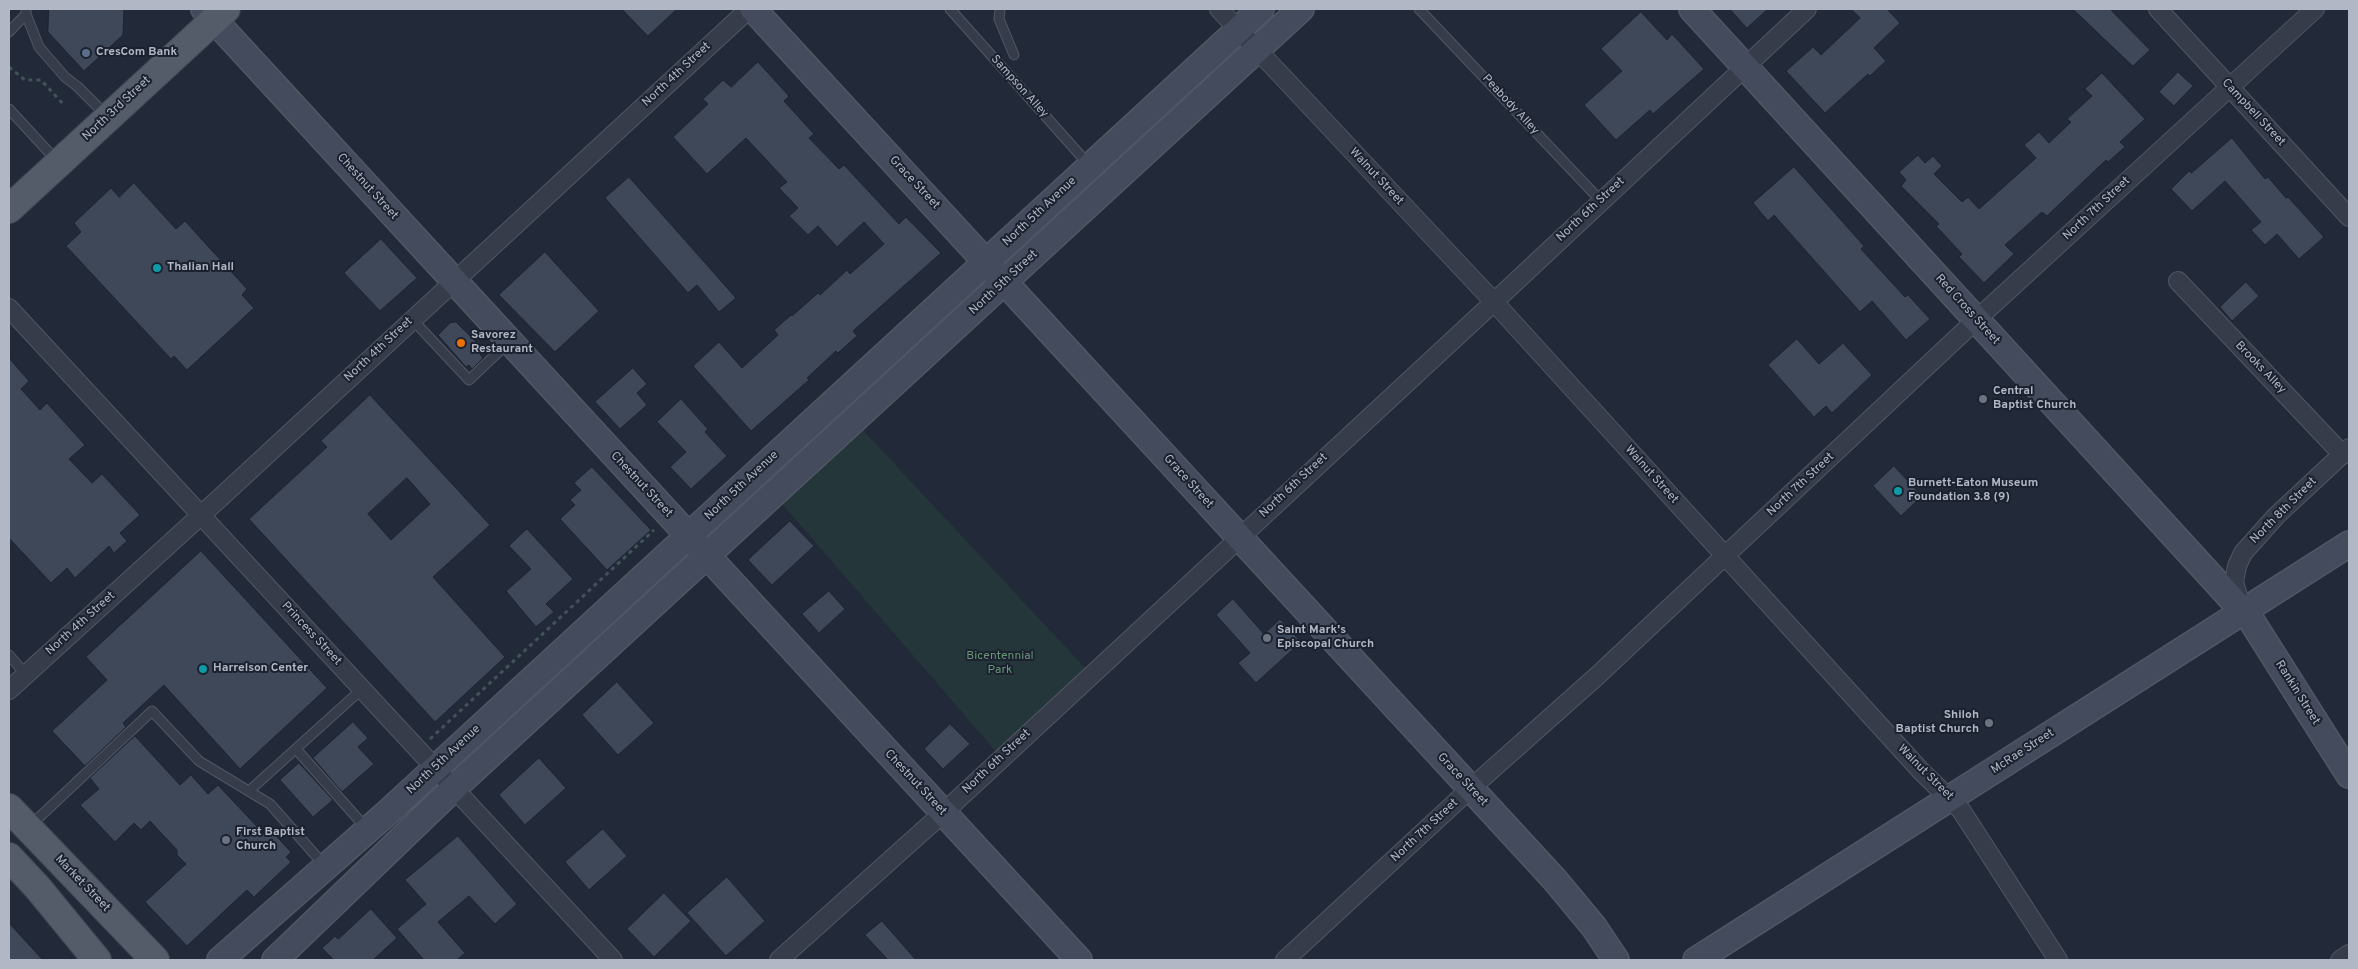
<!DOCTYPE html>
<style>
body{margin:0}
#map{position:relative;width:2358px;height:969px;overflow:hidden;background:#222a39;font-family:Overpass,sans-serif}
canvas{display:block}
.frame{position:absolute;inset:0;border:10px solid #b1b7c5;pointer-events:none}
</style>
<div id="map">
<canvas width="2358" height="969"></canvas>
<div class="frame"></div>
</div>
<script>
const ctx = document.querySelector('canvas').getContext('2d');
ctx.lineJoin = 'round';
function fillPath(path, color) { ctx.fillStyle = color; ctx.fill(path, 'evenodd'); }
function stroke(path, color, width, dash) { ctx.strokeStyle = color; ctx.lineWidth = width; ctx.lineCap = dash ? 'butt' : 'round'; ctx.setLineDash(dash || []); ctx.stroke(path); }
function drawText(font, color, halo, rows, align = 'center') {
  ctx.font = font + ' Overpass,sans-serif'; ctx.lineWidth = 4; ctx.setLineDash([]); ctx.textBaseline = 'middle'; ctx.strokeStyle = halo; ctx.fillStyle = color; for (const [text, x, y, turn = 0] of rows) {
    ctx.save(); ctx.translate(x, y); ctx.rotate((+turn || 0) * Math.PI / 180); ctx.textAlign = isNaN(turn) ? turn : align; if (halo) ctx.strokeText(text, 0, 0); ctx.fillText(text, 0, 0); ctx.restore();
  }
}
const green = new Path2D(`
 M858,425L1089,672L999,755L778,499Z`);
const building = new Path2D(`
 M49,9H124L123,35L84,71L48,32Z
 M622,9H677L648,36Z
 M1730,9H1768L1747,28Z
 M1851,9H1887L1900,23L1874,48L1886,61L1870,76L1868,74L1825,113L1786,71L1813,47L1821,55L1860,18Z
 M2073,9H2110L2150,50L2133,66Z
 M1641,12L1667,40L1672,34L1704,69L1653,114L1650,110L1616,140L1584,105L1622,71L1601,49Z
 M758,62L789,96L784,101L814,134L809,138L839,169L844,165L899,224L906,217L941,253L853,331L857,336L838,353L836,351L807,378L809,380L751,431L693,366L719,342L742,368L778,335L774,330L791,315L792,316L818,293L820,295L847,270L850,274L884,244L864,222L837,247L818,226L808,235L789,216L798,208L779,188L787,182L746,138L707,174L673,137L708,104L703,99L723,80L731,87Z
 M2178,72L2193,86L2174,106L2159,92Z
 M2102,73L2145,119L2120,142L2125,147L2108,162L2106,160L2047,216L2042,212L2005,245L2014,254L1984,283L1959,257L1962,254L1936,226L1939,224L1901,186L1906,180L1899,172L1918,155L1925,163L1933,156L1942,166L1934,174L1962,202L1968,197L1979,209L2036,158L2024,145L2039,132L2049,143L2071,122L2067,119L2092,96L2085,89Z
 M2232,138L2265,179L2268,177L2286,198L2288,197L2324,237L2299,259L2277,234L2265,245L2251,230L2261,222L2225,181L2192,211L2171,189L2189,171L2191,173Z
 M1794,167L1864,246L1861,249L1905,297L1908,295L1930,319L1906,340L1872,301L1860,312L1774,215L1768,221L1753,203Z
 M629,177L736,298L719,312L697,285L688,293L605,198Z
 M134,183L176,229L185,221L247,289L242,295L254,308L187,370L174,356L171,359L66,246L81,232L74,223L111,188L119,197Z
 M381,239L417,278L380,311L344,273Z
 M545,252L599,311L555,352L499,295Z
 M2246,282L2259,296L2232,321L2220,307Z
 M456,322L484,350L480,354L483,358L472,369L469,365L466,367L438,335L450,323Z
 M1797,339L1819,364L1843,343L1872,375L1832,413L1826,406L1814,417L1768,365Z
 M9,358L29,381L21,389L40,410L47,403L85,445L69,459L92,483L102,474L140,515L120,533L127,541L114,553L109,546L75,578L67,568L51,583L9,538Z
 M633,368L647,384L637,393L647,405L620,429L595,402Z
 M370,395L490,525L433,577L505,657L435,722L249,519L327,447L321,441ZM407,478L430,504L391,540L368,514Z
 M681,399L708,429L705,432L727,456L691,489L670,467L686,452L657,422Z
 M1894,466L1922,496L1901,516L1873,486Z
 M592,467L651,530L607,570L560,519L575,505L570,500L581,490L574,483Z
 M790,521L814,546L772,585L748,560Z
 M527,529L573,579L546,604L554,612L536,627L506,591L531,569L509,546Z
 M201,551L327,688L240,769L164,685L123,723L126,727L85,766L52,731L107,680L86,657Z
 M829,591L845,609L819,633L802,614Z
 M1233,599L1264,634L1280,619L1301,642L1256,683L1238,663L1250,653L1216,615Z
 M617,682L654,723L618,755L582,715Z
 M353,722L368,738L358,747L374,764L342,792L313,758Z
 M950,724L970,744L943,769L924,749Z
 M135,736L180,785L191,775L208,794L218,785L265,835L270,829L291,852L286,857L291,862L254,897L247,890L187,946L145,902L186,864L177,855V850L150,821L141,830L134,823L115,842L80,805L99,789L90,778Z
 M539,758L566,788L525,825L499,795Z
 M299,763L333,800L313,817L280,780Z
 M603,829L627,856L589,890L565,862Z
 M458,836L517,904L495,924L469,896L438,922L465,953L457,960H424L397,929L426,904L405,880Z
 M727,877L765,921L726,956L687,913Z
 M664,893L691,921L654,957L627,929Z
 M371,909L397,938L373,960H334L322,948L335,936L338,939Z
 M882,921L916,960H888L865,935Z
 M9,923L43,960H9Z`);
const path = new Path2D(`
 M9,67L25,80H41L64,105
 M430,739L654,530`);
const lane = new Path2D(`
 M26,9V14L39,47L65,77L78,87L107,116
 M950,9L1089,165
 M1000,9L999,19L1014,55
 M1419,9L1601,201
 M9,32L26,14
 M9,109L56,160
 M412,319L469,380L509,342
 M9,655L26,675
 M296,749L366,828
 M249,791L362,689
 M30,826L152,711L199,761L270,804L325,866`);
const street = new Path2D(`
 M1219,9L1494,302L1921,771L1961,810L2058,960
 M2158,9L2349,217
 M2178,281L2343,455
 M9,308L613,960
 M2241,606L2234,582L2237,566L2243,553L2276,516L2349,448
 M9,690L221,497L749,9
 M779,960L943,813L1494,302L1807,9
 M1285,960L1470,789L1597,676L1976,320L2315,9
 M2340,960L2349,954`);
const secondary = new Path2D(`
 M204,9L1079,960
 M753,9L1555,880L1594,927L1616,960
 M1692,9L2251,620L2349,775
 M220,960L387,813L1261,9
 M275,960L454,788L1301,9
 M1696,960L2349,544`);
const primary = new Path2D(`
 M9,209L226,9
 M9,808L155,960
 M9,857L38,888L97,960`);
const markers = [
 [86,53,5,"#5c6f8a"],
 [157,268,5,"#0f9aa8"],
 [461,343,5,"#e8710a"],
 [1983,399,5,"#6b7280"],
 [1898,491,5,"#0f9aa8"],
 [1267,638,5,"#6b7280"],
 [203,669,5,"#0f9aa8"],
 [1989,723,5,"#6b7280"],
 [226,840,5,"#6b7280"]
];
const poiNames = [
 ["CresCom Bank",96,53],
 ["Thalian Hall",167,268],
 ["Savorez",471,336],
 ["Restaurant",471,350],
 ["Central",1993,392],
 ["Baptist Church",1993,406],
 ["Burnett-Eaton Museum",1908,484],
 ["Foundation 3.8 (9)",1908,498],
 ["Saint Mark's",1277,631],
 ["Episcopal Church",1277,645],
 ["Harrelson Center",213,669],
 ["Shiloh",1979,716,"right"],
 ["Baptist Church",1979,730,"right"],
 ["First Baptist",236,833],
 ["Church",236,847]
];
const streetNames = [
 ["North 4th Street",677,75,-43],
 ["Sampson Alley",1019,87,48],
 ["Peabody Alley",1510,105,47],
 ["North 3rd Street",117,109,-43],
 ["Campbell Street",2253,113,47],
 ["Walnut Street",1376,177,47],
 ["Grace Street",914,183,47],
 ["Chestnut Street",367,187,48],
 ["North 7th Street",2097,209,-43],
 ["North 6th Street",1591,210,-43],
 ["North 5th Avenue",1040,212,-43],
 ["North 5th Street",1004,283,-43],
 ["Red Cross Street",1967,310,48],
 ["North 4th Street",379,350,-43],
 ["Brooks Alley",2260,368,46],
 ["Walnut Street",1651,475,48],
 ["Grace Street",1188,482,48],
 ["Chestnut Street",641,485,47],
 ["North 7th Street",1801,485,-43],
 ["North 5th Avenue",742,486,-43],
 ["North 6th Street",1294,486,-43],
 ["North 8th Street",2284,511,-45],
 ["North 4th Street",81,624,-42],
 ["Princess Street",311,634,47],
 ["Rankin Street",2297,693,58],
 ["McRae Street",2023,752,-33],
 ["North 5th Avenue",444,760,-43],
 ["North 6th Street",997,762,-43],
 ["Walnut Street",1925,773,45],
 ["Grace Street",1462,780,47],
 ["Chestnut Street",915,783,47],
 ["North 7th Street",1425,831,-43],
 ["Market Street",82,884,46]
];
const parkNames = [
 ["Bicentennial",1000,657],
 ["Park",1000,671]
];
fillPath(green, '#24363a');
fillPath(building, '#3e4859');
stroke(building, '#1d2330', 1);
stroke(lane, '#515764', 11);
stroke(street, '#515764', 20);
stroke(secondary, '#515764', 28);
stroke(primary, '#3f4552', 30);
stroke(path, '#425357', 3, [4, 4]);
stroke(lane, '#363c49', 9);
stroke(street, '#363c49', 18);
stroke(secondary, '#444b5c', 25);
stroke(primary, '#545b69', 28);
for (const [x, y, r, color] of markers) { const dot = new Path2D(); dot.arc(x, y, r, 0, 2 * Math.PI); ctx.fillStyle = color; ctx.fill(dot); stroke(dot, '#1b212e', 2); }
drawText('bold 12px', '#b1b7c5', '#1b212e', poiNames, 'left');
drawText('12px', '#b1b7c5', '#1b212e', streetNames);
drawText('12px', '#689676', '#1b212e', parkNames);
</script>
